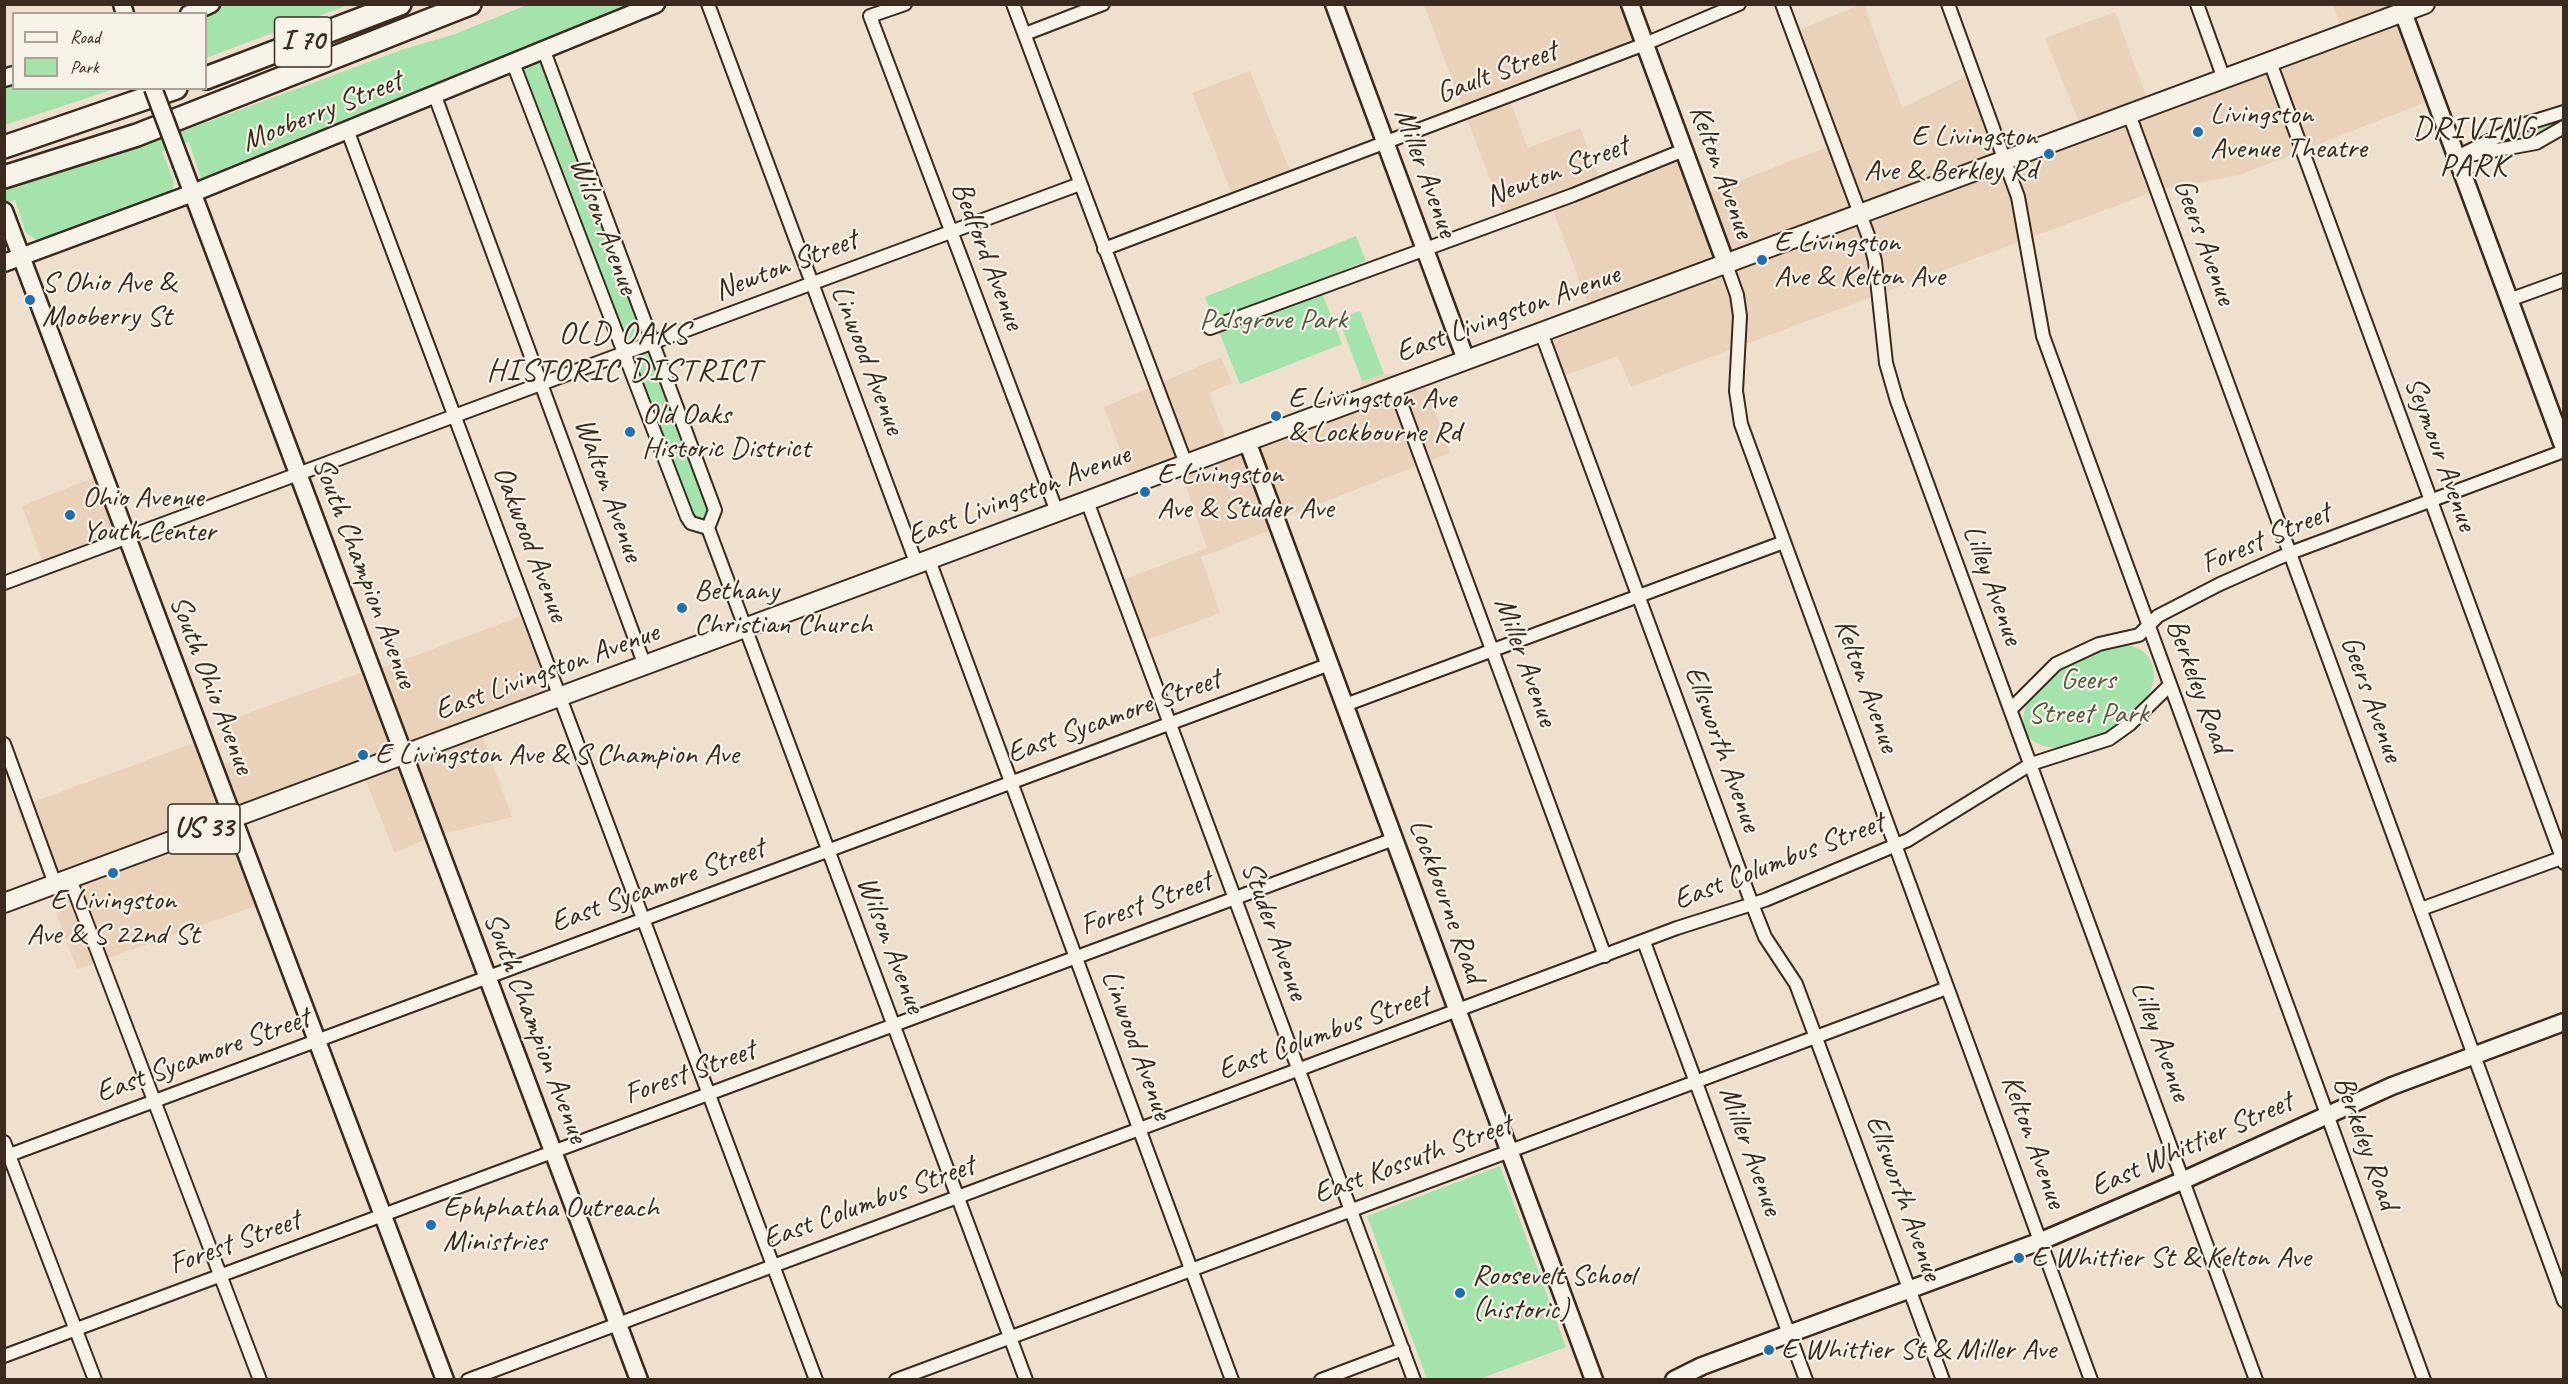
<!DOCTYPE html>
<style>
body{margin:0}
#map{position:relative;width:2568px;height:1384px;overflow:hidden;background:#efdfcd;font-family:Caveat,sans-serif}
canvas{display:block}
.frame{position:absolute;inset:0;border:6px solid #3b2a1e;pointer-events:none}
.legend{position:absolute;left:12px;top:12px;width:195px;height:78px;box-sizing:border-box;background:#f7f3e8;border:2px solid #aca397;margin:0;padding:8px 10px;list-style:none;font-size:18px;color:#3b2a1e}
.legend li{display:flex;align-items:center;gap:12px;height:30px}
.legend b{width:30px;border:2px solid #aca397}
</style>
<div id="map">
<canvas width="2568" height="1384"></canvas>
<div class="frame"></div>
<ul class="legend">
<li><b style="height:8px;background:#f7f3e8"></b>Road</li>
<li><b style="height:16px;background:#a4e3ac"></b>Park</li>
</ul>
</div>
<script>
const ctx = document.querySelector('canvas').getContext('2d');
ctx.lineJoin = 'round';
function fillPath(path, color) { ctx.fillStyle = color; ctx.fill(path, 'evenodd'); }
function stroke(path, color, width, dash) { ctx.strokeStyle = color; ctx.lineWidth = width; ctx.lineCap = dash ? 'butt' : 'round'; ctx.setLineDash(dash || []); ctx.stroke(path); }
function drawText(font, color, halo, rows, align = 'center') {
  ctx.font = font + ' Caveat,sans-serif'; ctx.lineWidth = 4.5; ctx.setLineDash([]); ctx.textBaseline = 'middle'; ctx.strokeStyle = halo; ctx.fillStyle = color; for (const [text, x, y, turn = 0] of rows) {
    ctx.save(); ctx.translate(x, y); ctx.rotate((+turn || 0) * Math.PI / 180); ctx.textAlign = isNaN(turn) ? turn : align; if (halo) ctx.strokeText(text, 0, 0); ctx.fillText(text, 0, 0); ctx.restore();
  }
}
const built = new Path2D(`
 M1424,5H1630L1646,45L1508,96L1528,148L1580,128L1601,183L1684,151L1700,196L1833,145L1792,33L1859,5H1864L1902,108L1973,73L2004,158L2082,129L2045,38L2115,12L2149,104L2343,32L2333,5H2412L2410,23L2436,98L2240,175L2158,190L1631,387L1618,356L1555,379L1539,332L1591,312L1550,202L1505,219Z
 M1250,71L1292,176L1234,199L1192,93Z
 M1221,357L1232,383L1209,393L1229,447L1356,398L1362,381L1384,374H1421L1450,453L1285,517L1276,528L1201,557L1220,613L1138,643L1115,583L1207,548L1179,466L1133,483L1104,407Z
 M103,474L127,538L45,568L22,506Z
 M527,614L559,697L479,727L512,817L430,837L395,853L362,771L233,818L264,903L77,969L17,808L202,740L213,768L243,757L229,720L363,672L382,668Z`);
const green = new Path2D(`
 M226,5H348L206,58L204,14Z
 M527,5H633L206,181L201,178L189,142L162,151L174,182L171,194L40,242L26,233L15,200L5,204L4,189L151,143L401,50L455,34Z
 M543,55L714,512L712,521L692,523L517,66Z
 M13,81L14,88L114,89L5,125L4,84Z
 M2563,115V122C2544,132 2525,142 2503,142L2500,139Z
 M1356,236L1366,261L1317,281L1342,344L1240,384L1205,297Z
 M1360,311L1384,374L1362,381L1339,319Z
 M2124,644C2135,646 2145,650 2150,660C2171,698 2103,742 2071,747C2012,755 2012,706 2049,674C2071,655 2097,651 2124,644Z
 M1500,1166L1566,1347L1479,1379H1427L1367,1216Z`);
const street = new Path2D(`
 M708,4L917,565
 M905,4L870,16L1057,512
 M1013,4L1186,464
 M1782,4L1869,238L1875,261L1886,363L1897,401L2256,1380
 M1948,4L2018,197L2043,336L2424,1380
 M2197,4L2224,79
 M1025,34L1103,4
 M544,51L715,510L708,528
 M2270,62L2564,863
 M513,63L687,517L691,523L708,528
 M435,96L645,666
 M2129,114L2564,1301
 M348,132L816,1380
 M2470,155L2536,143L2564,127
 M2457,157L2519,126L2564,112
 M1104,249L1645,44L1739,4
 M1726,264L1737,295L1740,316L1736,391L1741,424L2091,1380
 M2509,300L2564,280
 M1210,328L1573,195L1684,150
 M1541,332L1752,904L1765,937L1796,984L1943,1380
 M1395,387L1605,956
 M1087,501L1414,1380
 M708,528L1026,1380
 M929,560L1232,1380
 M4,583L1080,184
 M1345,705L1784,542
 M2011,709L2056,664L2099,644L2139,635L2158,616L2220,584L2290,553L2564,451
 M4,744L55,884
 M70,879L260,1380
 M2421,909L2564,857
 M1644,942L1806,1380
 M4,1142L95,1380
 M4,1157L1330,664
 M4,1356L1394,839
 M468,1380L1677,928L1765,900L1908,840L2031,764L2109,739L2130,724L2170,685
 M896,1380L1947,988
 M1321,1380L1403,1349`);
const secondary = new Path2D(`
 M122,4L125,14
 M1334,4L1466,360
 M1630,4L1726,264
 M2403,12L2564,448
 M189,14L211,4
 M4,78L14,75
 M182,165L639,1380
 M4,211L445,1380
 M4,263L193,193L656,4
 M1247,441L1594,1380
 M1674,1380L1702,1366L2041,1241L2184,1180L2392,1086L2564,1022`);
const primary = new Path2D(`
 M4,903L2425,4`);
const highway = new Path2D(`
 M206,78L400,4
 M4,147L176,88
 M4,177L137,135L470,4`);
const secondaryBridge = new Path2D(`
 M153,88L182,165`);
const markers = [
 [2198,132,6,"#1f6fb2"],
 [2049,154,6,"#1f6fb2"],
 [1762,260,6,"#1f6fb2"],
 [30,300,6,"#1f6fb2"],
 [1276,416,6,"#1f6fb2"],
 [630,432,6,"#1f6fb2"],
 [1145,492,6,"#1f6fb2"],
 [70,515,6,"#1f6fb2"],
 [682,608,6,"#1f6fb2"],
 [363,755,6,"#1f6fb2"],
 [113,873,6,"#1f6fb2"],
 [431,1225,6,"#1f6fb2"],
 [2019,1258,6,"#1f6fb2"],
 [1460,1293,6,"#1f6fb2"],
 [1769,1350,6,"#1f6fb2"]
];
const shields = [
 [303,42,57],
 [204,829,72]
];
const shieldNames = [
 ["I 70",303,42],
 ["US 33",204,829]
];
const streetNames = [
 ["Gault Street",1497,73,-21],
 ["Mooberry Street",322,112,-22],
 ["Newton Street",1557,172,-21],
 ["Kelton Avenue",1721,172,70],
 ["Miller Avenue",1425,173,70],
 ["Wilson Avenue",603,226,69],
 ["Geers Avenue",2204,242,70],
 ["Bedford Avenue",987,256,69],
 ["Newton Street",786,266,-21],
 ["East Livingston Avenue",1508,314,-20],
 ["Linwood Avenue",867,360,69],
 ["Seymour Avenue",2440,454,70],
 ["Walton Avenue",608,490,70],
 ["East Livingston Avenue",1019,496,-21],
 ["Forest Street",2266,539,-23],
 ["Oakwood Avenue",530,544,69],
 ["South Champion Avenue",364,573,69],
 ["Lilley Avenue",1992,585,70],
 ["Miller Avenue",1525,662,70],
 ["East Livingston Avenue",547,672,-20],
 ["South Ohio Avenue",211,685,69],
 ["Kelton Avenue",1866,686,70],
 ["Berkeley Road",2198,686,70],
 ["Geers Avenue",2371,699,70],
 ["East Sycamore Street",1114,717,-20],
 ["Ellsworth Avenue",1722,749,70],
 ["East Columbus Street",1779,862,-21],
 ["East Sycamore Street",658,886,-20],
 ["Lockbourne Road",1446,901,70],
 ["Forest Street",1146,904,-20],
 ["Studer Avenue",1274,931,70],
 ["Wilson Avenue",890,945,69],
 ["South Champion Avenue",535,1028,69],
 ["East Columbus Street",1324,1034,-20],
 ["Lilley Avenue",2160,1041,70],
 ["Linwood Avenue",1136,1045,70],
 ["East Sycamore Street",203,1056,-20],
 ["Forest Street",690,1073,-20],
 ["Kelton Avenue",2033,1142,70],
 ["Berkeley Road",2365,1143,70],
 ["East Whittier Street",2192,1145,-24],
 ["Miller Avenue",1750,1151,70],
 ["East Kossuth Street",1413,1160,-20],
 ["Ellsworth Avenue",1903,1198,70],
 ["East Columbus Street",869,1203,-20],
 ["Forest Street",235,1243,-20]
];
const poiNames = [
 ["Livingston",2210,115],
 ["Avenue Theatre",2210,149],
 ["E Livingston",2037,137,"right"],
 ["Ave & Berkley Rd",2037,171,"right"],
 ["E Livingston",1774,243],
 ["Ave & Kelton Ave",1774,277],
 ["S Ohio Ave &",42,283],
 ["Mooberry St",42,317],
 ["E Livingston Ave",1288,399],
 ["& Lockbourne Rd",1288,433],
 ["Old Oaks",642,415],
 ["Historic District",642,449],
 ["E Livingston",1157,475],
 ["Ave & Studer Ave",1157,509],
 ["Ohio Avenue",82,498],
 ["Youth Center",82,532],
 ["Bethany",694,591],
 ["Christian Church",694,625],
 ["E Livingston Ave & S Champion Ave",375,755],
 ["E Livingston",113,901,"center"],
 ["Ave & S 22nd St",113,935,"center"],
 ["Ephphatha Outreach",443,1208],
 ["Ministries",443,1242],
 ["E Whittier St & Kelton Ave",2031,1258],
 ["Roosevelt School",1472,1276],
 ["(historic)",1472,1310],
 ["E Whittier St & Miller Ave",1781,1350]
];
const parkNames = [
 ["Palsgrove Park",1273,320],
 ["Geers",2088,680],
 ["Street Park",2088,714]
];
const neighbourhoodNames = [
 ["DRIVING",2474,130],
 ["PARK",2474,167],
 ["OLD OAKS",624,335],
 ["HISTORIC DISTRICT",624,372]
];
fillPath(built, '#ead1ba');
fillPath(green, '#a4e3ac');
stroke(street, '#3b2a1e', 16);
stroke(secondary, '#3b2a1e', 21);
stroke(primary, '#3b2a1e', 22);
stroke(highway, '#3b2a1e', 26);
stroke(street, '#f7f3e8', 12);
stroke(secondary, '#f7f3e8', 16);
stroke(primary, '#f7f3e8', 18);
stroke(highway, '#f7f3e8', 21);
stroke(secondaryBridge, '#3b2a1e', 21, []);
stroke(secondaryBridge, '#f7f3e8', 16);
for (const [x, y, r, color] of markers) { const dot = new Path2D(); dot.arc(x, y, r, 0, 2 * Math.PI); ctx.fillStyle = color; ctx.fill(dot); stroke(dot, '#f7f3e8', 2); }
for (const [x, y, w] of shields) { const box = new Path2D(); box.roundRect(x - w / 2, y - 25, w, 50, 4.5); ctx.fillStyle = '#f7f3e8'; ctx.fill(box); stroke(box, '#3b2a1e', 1.5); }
drawText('bold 28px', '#3b2a1e', null, shieldNames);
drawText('30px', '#3b2a1e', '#f7f3e8', streetNames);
drawText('30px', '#3b2a1e', '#f7f3e8', poiNames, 'left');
drawText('30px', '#555842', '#f7f3e8', parkNames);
ctx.letterSpacing = '1.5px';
drawText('32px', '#3b2a1e', '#f7f3e8', neighbourhoodNames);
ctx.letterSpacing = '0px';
</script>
